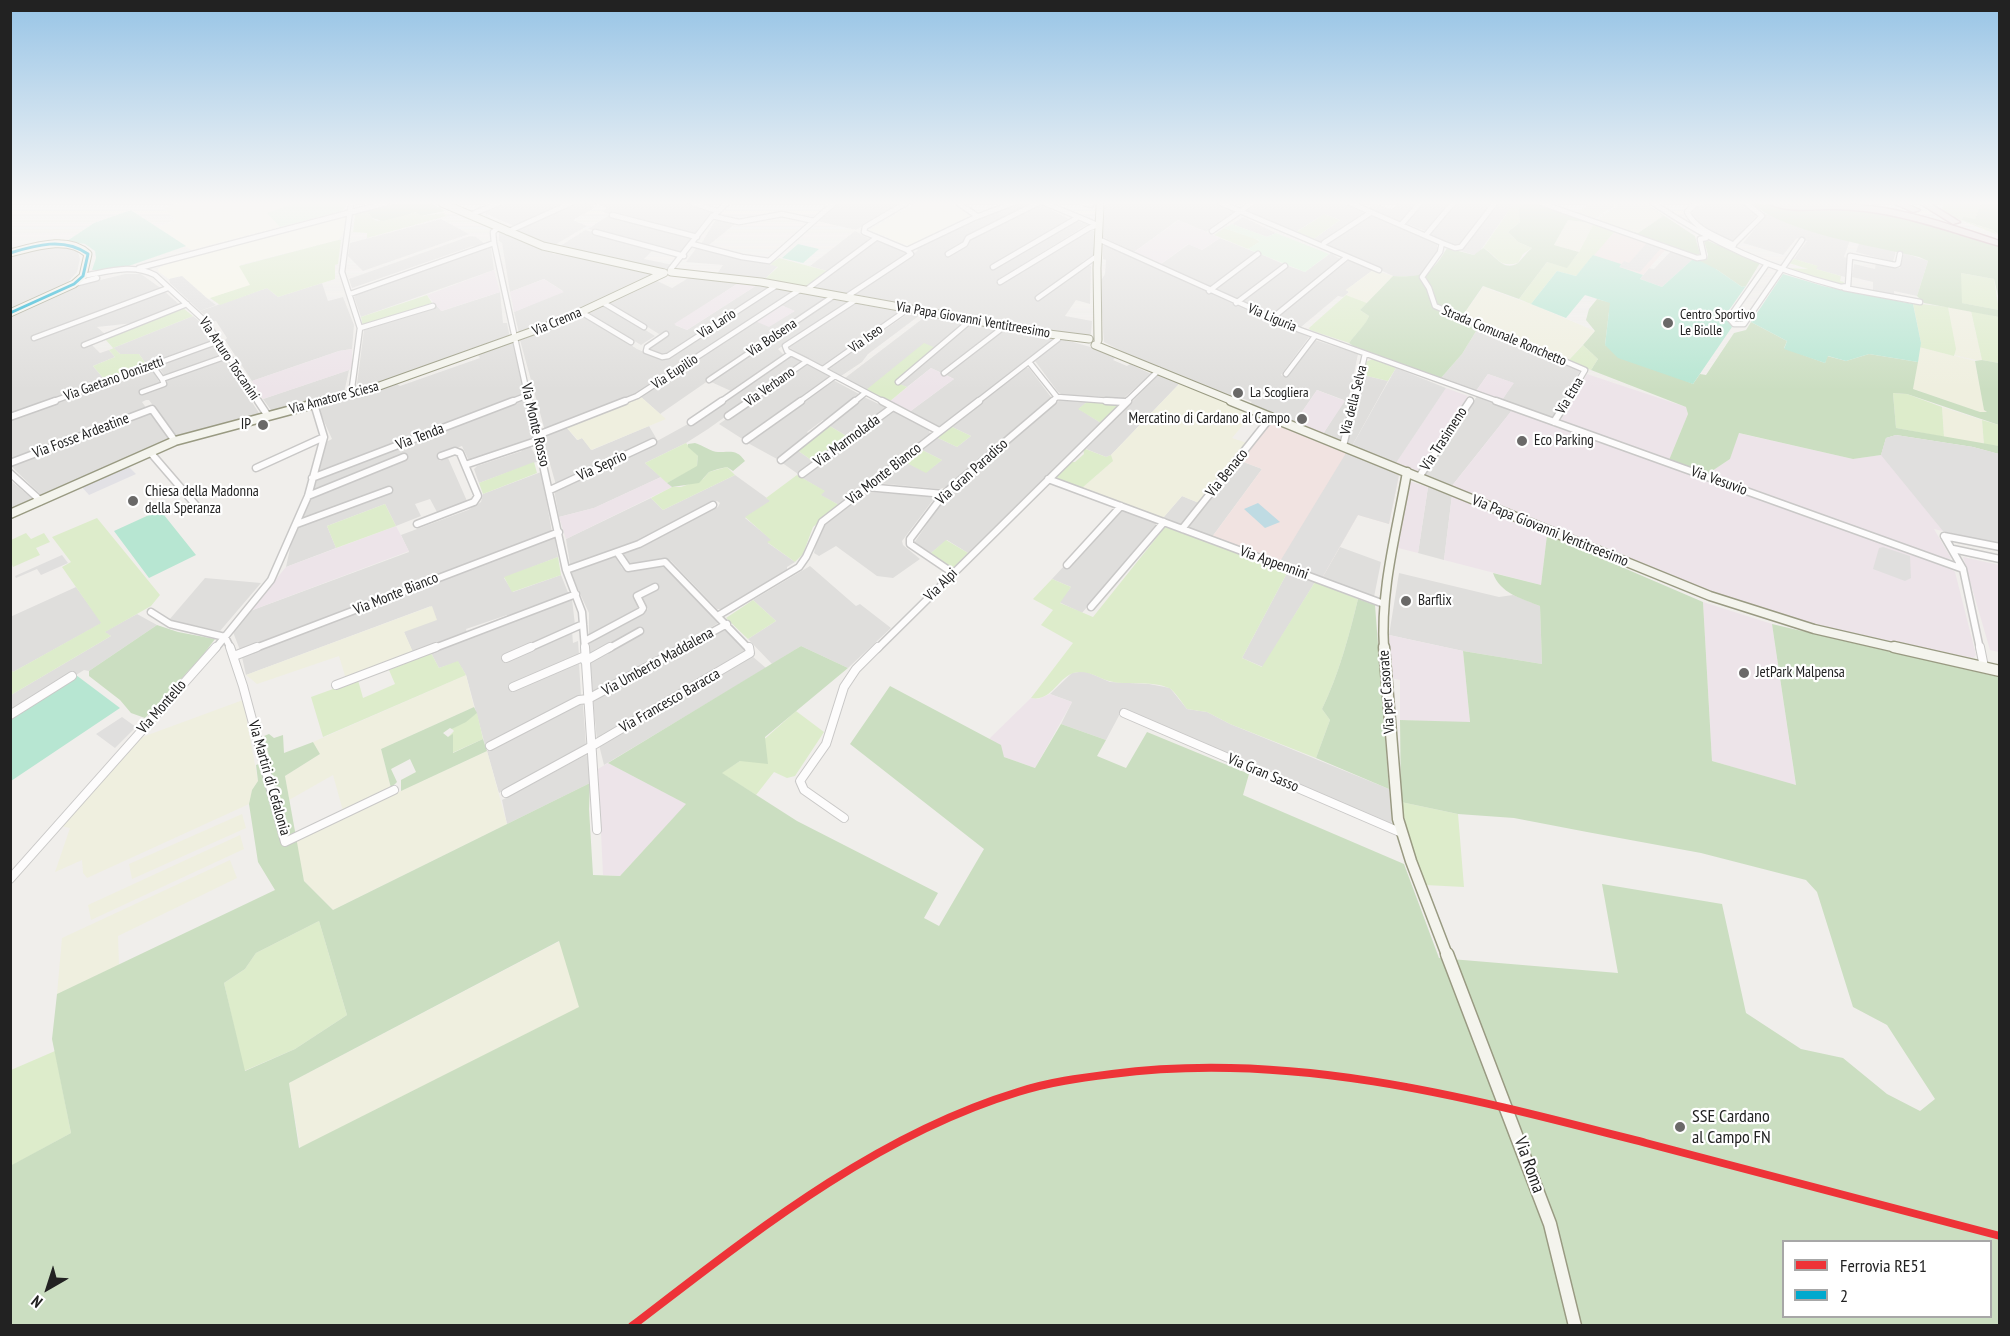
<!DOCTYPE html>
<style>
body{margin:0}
#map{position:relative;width:2010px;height:1336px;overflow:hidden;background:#f0eeeb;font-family:"PT Sans Narrow",sans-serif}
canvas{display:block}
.frame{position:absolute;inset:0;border:12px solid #222;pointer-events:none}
.legend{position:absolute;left:1782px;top:1240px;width:210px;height:78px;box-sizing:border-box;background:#fff;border:2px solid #a7a7a7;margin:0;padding:8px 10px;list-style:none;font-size:18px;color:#222}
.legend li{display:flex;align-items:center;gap:12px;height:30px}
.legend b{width:30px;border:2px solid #a7a7a7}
.north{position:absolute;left:18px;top:1258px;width:60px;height:60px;-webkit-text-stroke:4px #fff;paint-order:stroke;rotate:219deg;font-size:16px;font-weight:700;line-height:24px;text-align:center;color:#222}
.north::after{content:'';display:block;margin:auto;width:21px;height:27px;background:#222;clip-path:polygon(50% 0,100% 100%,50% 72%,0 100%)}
</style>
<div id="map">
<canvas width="2010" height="1336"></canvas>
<div class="frame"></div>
<ul class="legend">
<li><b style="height:8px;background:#ee3338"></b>Ferrovia RE51</li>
<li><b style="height:8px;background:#00a9ce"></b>2</li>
</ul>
<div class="north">N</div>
</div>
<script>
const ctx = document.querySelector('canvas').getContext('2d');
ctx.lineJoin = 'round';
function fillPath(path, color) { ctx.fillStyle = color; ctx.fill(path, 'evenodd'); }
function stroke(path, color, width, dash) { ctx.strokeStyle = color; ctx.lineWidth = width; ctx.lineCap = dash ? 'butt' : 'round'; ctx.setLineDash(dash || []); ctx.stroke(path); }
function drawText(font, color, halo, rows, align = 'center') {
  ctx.font = font + ' "PT Sans Narrow",sans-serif'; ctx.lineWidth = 4.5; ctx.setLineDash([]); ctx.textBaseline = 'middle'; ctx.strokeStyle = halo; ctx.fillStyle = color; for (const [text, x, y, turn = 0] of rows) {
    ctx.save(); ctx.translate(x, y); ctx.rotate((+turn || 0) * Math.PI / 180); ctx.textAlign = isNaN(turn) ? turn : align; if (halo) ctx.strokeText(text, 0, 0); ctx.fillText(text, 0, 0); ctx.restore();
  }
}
const residential = new Path2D(`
 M506,203H564L514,226L484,213Z
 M575,203H584L596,207L573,220L587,226L553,246L514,232Z
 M594,203H686L712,212L694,234L612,211L609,214L602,212L607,208Z
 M1016,203H1036L964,239V243L949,256L968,244L971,239L1040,204L1071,220L991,266L994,267L1076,221L1088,224L996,281L1000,283L1090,231H1094L1093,255L1082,262L1091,266L1090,304L1076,300L1065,316L1092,321L1091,334L1082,337L914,308V306L853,294L913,254L918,250L915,248Z
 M1105,203H1216L1234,212L1206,232L1178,220L1134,252L1103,237Z
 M1256,203H1344L1365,214L1320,245L1311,241L1340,220L1324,214L1293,234L1246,212L1245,210Z
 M1373,203L1392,209L1398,203H1418L1400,222L1367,209Z
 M1423,203H1450L1425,231L1405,223Z
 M1455,203H1492L1459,246L1445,242L1430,234Z
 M1498,203H1514L1478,254L1474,255L1461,251Z
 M1705,203H1742L1757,215L1733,242L1717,235L1691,217L1693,209Z
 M1761,212L1850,240L1844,257L1847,258L1845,277L1815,269L1817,266L1794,259L1807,241L1797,238L1783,255L1743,243L1765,216Z
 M609,215L693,238L683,253L588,229Z
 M1371,216L1433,240L1437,244L1438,252L1420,276H1393L1326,244Z
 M1243,217L1276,233L1267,237L1232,224Z
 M441,219L469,234L363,271L348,256L350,243Z
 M716,219L736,223L708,246L701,244Z
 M585,230L654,249L644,259L673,265L666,269L557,248Z
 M855,231L870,239L827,271L810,266Z
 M499,232L554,254L580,257L656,274L568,316L519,333L514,312L563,291L544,279L510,292L502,243L499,241Z
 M470,236L476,237L485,244L475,247L473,246L352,288L349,279Z
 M1220,238L1257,253L1208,288L1161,264L1189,244L1202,250Z
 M877,240L908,253L847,295L812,289L857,253Z
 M1859,243L1896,251L1893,262L1856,252Z
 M1106,245L1279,325L1309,337L1281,375L1285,377L1315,340L1358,354L1340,441L1323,434L1344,400L1317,390L1295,422L1250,404L1252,402L1239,397L1236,398L1135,358L1104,342L1100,282L1105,274L1106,260L1103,259V246Z
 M50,247H67L78,252L80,259L77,272L68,282L55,290L11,309L10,256Z
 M491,247L494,270L361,317L354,297L356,295Z
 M697,247L749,259L778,266L764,280L717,274L723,265L686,262Z
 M1672,250L1694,258L1662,287L1640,279L1649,268L1654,269Z
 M1331,253L1340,259L1272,315L1242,301L1288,266L1305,272Z
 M1904,253L1928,261L1917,296L1894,291V296L1873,292V282L1852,277L1854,264L1875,269L1876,261L1900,268Z
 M1261,254L1283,264L1235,300L1213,290Z
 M1349,260L1373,270L1346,290L1349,292L1343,297L1338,296L1301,327L1277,317Z
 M125,274H141L162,289L31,337L32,340L164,291L180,305L134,323L97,327L105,334L80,344L83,347L91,344L100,353L109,350L115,357L93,366L104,379L11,415V316L84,284Z
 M690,277L740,282L675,325L687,330L757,285L770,288L663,356L648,349L670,334L664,332L659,334L607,302L655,280L672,288Z
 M322,283L328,301L343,297L354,325L352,349L339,351L252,381L225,340L227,338L216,321L212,322L200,311L267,288L278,297Z
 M776,288L794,291L636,395L545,431L520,340L539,333L541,335L582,314L637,349L663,360Z
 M500,292L503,323H507L510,338L356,392L364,330L436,305L442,311Z
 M801,293L828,298L660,414L641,397L755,321L786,316L794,311L781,305Z
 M832,299L847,301V304L778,349L783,354L782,356L731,391L709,381Z
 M855,303L900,312L824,367L788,347Z
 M604,304L655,336L641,345L587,312Z
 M909,313L920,315L868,354L862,362L841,376L828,369Z
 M193,316L199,321L212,341L146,364L139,354H120L113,348Z
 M926,316L965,324L936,348L866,390L845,378Z
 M971,323L997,330L942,373L931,368L907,387L898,384Z
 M1478,328L1581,369L1553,418L1502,400L1513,383L1488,374L1476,391L1441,378L1462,354Z
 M1004,329L1054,339L940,427L908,413L954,379L946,375Z
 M1062,339L1094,348L1115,358L1113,360L1127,366L1130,364L1151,374L1124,398L1063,395L1058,392L1035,361L1043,351Z
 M512,342H515L524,394L316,474L326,442L332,439L319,410L324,406L396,383L400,386L480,358L478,355Z
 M215,345L222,355L219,357L165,377L157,364Z
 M792,356L802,362L708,429L686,443L645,463L661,477L594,508L559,517L554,490L659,440L688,424L691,425Z
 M224,359L259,413L257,415L176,438L149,400H146L142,402L147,409L11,461V419L151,367L160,383L139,391V394L166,384L164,380Z
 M808,363L831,376L744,440L719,424Z
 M1026,368H1029L1051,397L946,487L940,489L877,483L905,462L926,472L942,460L920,449L936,437L957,447L971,436L950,426Z
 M349,370L344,393L273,413L263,399Z
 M1159,374L1180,383L1111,455L1106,457L1086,449Z
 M1363,375L1388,381L1352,446L1347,444Z
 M833,380L859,394L826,421L823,420L807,432L809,434L777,459L746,442Z
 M1477,396L1513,409L1451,487L1424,476Z
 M864,397L887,408L848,437L828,425Z
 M525,398L533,439L469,461L462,446L437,455L440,461L448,458L467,501L437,512L430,499L415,504L421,516L396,526L385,504L327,526L336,548L286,567L291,544L309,503L315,479Z
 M1061,399L1087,402L1079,409L1101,423L968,553L947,540L931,553L914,543L946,496Z
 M893,411L929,430L930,434L839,505L820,495L824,491L802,478Z
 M151,412L170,440L44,498L11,466Z
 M649,426L656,438L556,485L542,436L566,427L577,440L582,438L592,450Z
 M530,446L539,461L479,483L474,469L477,466L522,451L521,448Z
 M797,450L814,462L798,474L781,462Z
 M1241,461L1262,469L1212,537L1188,528Z
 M541,472L552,532L240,650L233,632L250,611L409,552L401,535L468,510L481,502L483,494Z
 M735,475L771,501L745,518L772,540L768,543L795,562L787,567V571L722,609H717L671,561L664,558L631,565L627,563L621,555L718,507L720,503L717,501L636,541L575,565L570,564L566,539L651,498L663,510Z
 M10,480L35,501L10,513Z
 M1428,487L1452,495L1444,560L1418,553Z
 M870,492L930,496L933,500L902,541L903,545L920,559L893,578L877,576L836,546L819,556L814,553L819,529L865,493Z
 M1182,496L1199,503L1181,526L1163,518Z
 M1123,509L1158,522L1082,613L1059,602L1071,587L1052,579L1064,566L1070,568Z
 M554,535L558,557L504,578L513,592L561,575L569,595L508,618L507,615L466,629L467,632L413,653L404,632L431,606L246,675L242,657Z
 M1340,547L1381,562L1374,597L1322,578Z
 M616,556L622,568L630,571L662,563L720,622L593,695L590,660L639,628L590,655L589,642L648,609L641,597L658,588L654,583L634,594L639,605L636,610L589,635V613L570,572Z
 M810,566L856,606L860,604L891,628L848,668L801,646L772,664L748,639L776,621L753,600Z
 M1288,571L1315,582L1263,667L1242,658Z
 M1399,573L1499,597L1513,595L1540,606L1542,664L1463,651L1389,635Z
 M205,578L261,583L220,631L169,620Z
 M76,587L102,623L13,672L10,669V617Z
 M572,599L575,625L572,631L573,643L578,641L579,655L509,685L512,690L576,661L579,663L581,696L485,745L466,675L458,662L439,668L431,653Z
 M137,614L157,625L89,671L84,670L76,675L74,672L11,712V695L111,636L104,632Z
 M725,628L746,649L745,653L597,740L593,701Z
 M752,656L766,668L604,765L599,745Z
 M1085,671L1110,682L1149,684L1170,688L1187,709L1207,712L1230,724L1389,789L1392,825L1122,710L1106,740L1061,724L1072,702L1050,694L1072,673Z
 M578,704L583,705L586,746L499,793L487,751Z
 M586,755L590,757V783L507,824L502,800Z`);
const commercial = new Path2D(`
 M1616,230L1667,248L1643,275L1619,267L1593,255Z
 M1271,423L1399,475L1389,524L1358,515L1322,578L1212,537L1262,469L1241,461Z`);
const industrial = new Path2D(`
 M1179,220L1220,238L1202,250L1188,244L1161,264L1134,252Z
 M494,270L500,292L441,311L427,295Z
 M544,279L564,292L514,312L510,292Z
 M740,282L757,285L687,330L674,324Z
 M781,305L795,311L769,327L755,321Z
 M352,349V369L263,399L252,381L339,351Z
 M931,368L954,379L908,413L889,402Z
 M1488,374L1514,383L1502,400L1476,391Z
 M1587,374L1686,407L1688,414L1669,460L1561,420Z
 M1446,388L1468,396L1419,472L1396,463Z
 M1317,390L1345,401L1323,434L1295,422Z
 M1512,410L1950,568L1955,572L1976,655L1973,658L1805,623L1702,589L1451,487Z
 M1738,433L1853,459L1881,455L1884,443L1990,451L1999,454V544L1934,529L1951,558L1948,560L1709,473L1730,459Z
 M661,477L672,487L566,539L559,517L594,508Z
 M1408,481L1428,487L1418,553L1398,548Z
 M1452,495L1547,535L1541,585L1444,560Z
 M396,526L409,551L250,611L286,567Z
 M1963,557L1999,565V652L1990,650Z
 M1703,602L1772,624L1796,786L1712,761Z
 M1389,635L1463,651L1470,723L1400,720V680L1391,678Z
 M1050,694L1072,702L1035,768L1004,757L989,739L1031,698L1038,699Z
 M608,763L687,804L620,876L603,875L598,769Z`);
const education = new Path2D(`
 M178,203H348L342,211L191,250L157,227L176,220L164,208Z
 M916,203H950L972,215L908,246L869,230Z
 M348,215L342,235L338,240L240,265L250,285L208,299L182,276L169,279L159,272L158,269L169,261Z`);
const religious = new Path2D(`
 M838,203H901L856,230L817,221Z`);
const farmland = new Path2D(`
 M1591,203H1619L1594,219L1576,213Z
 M1622,203H1646L1663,216L1638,233L1596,220Z
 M1568,219L1594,223L1579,252L1554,245Z
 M1373,270L1393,276L1367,303L1346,295L1349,292L1346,290Z
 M1484,286L1494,291L1531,304L1595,331L1568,361L1463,315Z
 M1948,307L1971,311L1982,360L1980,361L1954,355L1955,349Z
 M1919,347L1975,361L1984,410L1988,413L1979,412L1913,389Z
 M1180,383L1253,413L1232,438L1247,443L1199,503L1182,496L1163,518L1082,488L1112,462L1111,455Z
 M641,397L666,419L591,450L582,438L578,440L566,427Z
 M1942,407L1982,420L1984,445L1944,437Z
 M432,606L437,620L404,632L413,652L346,679L339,656L257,684L246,675Z
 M466,675L474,707L381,749L391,788L343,811L333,775L289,800L285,776L320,754L313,742Z
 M243,700L258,781L252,790L249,804L87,878L83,873L82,860L55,872L70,828L61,826L137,739Z
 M487,751L507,824L333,910L304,881L295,840Z
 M242,814L246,828L132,879L129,864Z
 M240,835L244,849L91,920L88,905Z
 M230,860L237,878L118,936L119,965L57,994L62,938Z
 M560,941L580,1007L300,1148L289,1083Z`);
const grass = new Path2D(`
 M1514,203H1525L1518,209L1520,222L1508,232L1518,242L1532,248L1523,254L1518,263C1496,268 1499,256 1483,248Z
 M1943,203H1981L1975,219L1962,220L1993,230L1998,235L1938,211L1942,210Z
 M367,210L372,218L377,221L417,212L421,216L443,213L447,216L367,238V233L353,232L355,213Z
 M1324,214L1340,220L1311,241L1295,233Z
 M1594,223L1616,230L1576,276L1557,271L1531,304L1519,299L1547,262L1567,267L1579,252Z
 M1224,228L1254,238L1260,242L1248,249L1214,235Z
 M338,240H341L338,264L335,265V279L278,297L267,288L220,305L210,298L250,285L239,266Z
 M779,258L827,271L807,286L764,280L778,267L770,264Z
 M1794,259L1818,266L1816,269L1841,276L1840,281L1844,282L1843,285L1841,286L1786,268L1808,269L1789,263Z
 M1961,273L1994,279L1999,310L1961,303Z
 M427,295L432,303L363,326L361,317Z
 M1346,295L1367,303L1360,310L1369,316C1366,326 1355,334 1349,343L1310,330L1309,328Z
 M1913,303L1948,307L1956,349L1954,356L1919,347L1921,343Z
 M183,308L193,316L113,348L105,339Z
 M1971,311L1999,317V363L1982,360Z
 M924,343L936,348L895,382L907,387L889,402L866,390Z
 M1583,345L1598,359L1591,370L1568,361Z
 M114,348L120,354H139L146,364L104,379L93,366L115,357L109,350Z
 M1373,359L1396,368L1388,381L1363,375L1365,362Z
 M1893,393L1907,394L1942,407L1944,437L1896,428Z
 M1087,402L1114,403L1118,406L1101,423L1078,409Z
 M1982,420L1999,425V446L1984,445Z
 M828,425L848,437L814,462L797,450Z
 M950,426L971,436L957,447L936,437Z
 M686,443L698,456L697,467L667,483L645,463Z
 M1083,448L1106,457L1111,455L1113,461L1082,488L1057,479L1056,476L1069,462H1075L1084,454Z
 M920,449L942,460L926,473L905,462Z
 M534,462L537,473L483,494L479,483Z
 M727,467L735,475L663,510L651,498L672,487H681L703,479L709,472Z
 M797,475L825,491L821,495L839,505L813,527L803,554L795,562L767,542L771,540L745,517L770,501L766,498Z
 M385,504L396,526L336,548L327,526Z
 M97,518L160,595L151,606L105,632L111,636L11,695V669L13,672L101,623L62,567L71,562L52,537Z
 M1165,527L1288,571L1242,658L1262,667L1315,582L1358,599C1349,636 1339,674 1322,709L1330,720L1316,758L1230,724L1207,712L1187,709C1182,703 1175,691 1169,688C1150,680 1127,686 1109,681C1096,677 1087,669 1073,673C1057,679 1051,702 1031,698L1073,643L1041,625L1053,610L1033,599L1052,579L1071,587L1060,603L1093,617Z
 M26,533L31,539L44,533L50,542L36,548L40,555L13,567L11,562V540Z
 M946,540L968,553L953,568L931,553Z
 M558,557L561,575L512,592L504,577Z
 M753,600L776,621L748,639L726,618Z
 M431,653L439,668L458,661L466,675L323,737L311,697L358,680L363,698L395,684L389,670Z
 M796,711L824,732L795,776L787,778L774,772L756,795L721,773L740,761Z
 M477,713L483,739L452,753L453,735L448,737L454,731L452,729Z
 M1401,802L1458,814L1464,887L1425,885L1407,830Z
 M319,921L347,1015L295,1049L244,1071L224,983L245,969L256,953Z
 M55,1051L71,1133L11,1166V1070Z`);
const forest = new Path2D(`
 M399,203H431L445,211L421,216L416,212L383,221L372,218L367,210Z
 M1525,203H1537L1594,223L1568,220L1554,245L1579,252L1567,268L1547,262L1519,299L1483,286L1463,315L1464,320L1478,328L1462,354L1441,378L1356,348L1349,343C1355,334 1365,326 1369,316L1360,310L1393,276C1424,277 1431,275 1447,248L1474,255L1483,248C1494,253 1503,273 1518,263C1521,260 1527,252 1532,248L1518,242L1508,232L1520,222L1518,209Z
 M1750,203C1766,203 1780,208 1796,210C1818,212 1842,208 1865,211C1912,215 1956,231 1999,247V300L1994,279L1961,273L1962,303L1999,310V317L1924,303L1917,296L1928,261L1919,257C1869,245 1790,234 1750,203Z
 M1981,203H1999V235L1993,230L1962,220L1963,217L1975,219Z
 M1648,205L1695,236L1700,254L1693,255L1574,213L1638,233L1663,216Z
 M1706,240L1760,263L1746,286L1742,287L1716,269L1696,282L1688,291L1689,296L1729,311L1727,313L1662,291L1675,287L1699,267L1697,260L1707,259L1708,255L1704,241Z
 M1616,298L1609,312L1605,345L1693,384L1700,374L1706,375L1734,333L1746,330L1751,322L1787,341L1784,348L1825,363L1827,356L1846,361L1869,354L1918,362L1913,389L1980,412H1987L1984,410L1975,361L1982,360L1999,363V425L1907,394L1893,393L1896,428L1999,446V454L1973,447L1896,435L1886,438L1881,455L1853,459L1739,433L1730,459L1709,473L1669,460L1688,414L1686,407L1591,370L1598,359L1583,345L1595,331L1586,320L1589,309L1597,299L1608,302Z
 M695,443C702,445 712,452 718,452C730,452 737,449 745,461L733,471L727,467L718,469L709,472L699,483L672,487L667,483L697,466L698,456L688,447V444Z
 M1547,535L1703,602L1712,761L1796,785L1772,624L1999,677V1325H11L10,1166L71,1133L52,1039L57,994L275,890L258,862L249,804L252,790L258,781L256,765L270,760L264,736L269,734L274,738L283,735L284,753L313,742L320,754L285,776L304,881L333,910L590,783L589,809L593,875L620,876L686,804L608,763L801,646L848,668L765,737L768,764L740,761L722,773L797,821L938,893L924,918L939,926L984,849L850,744L890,686L1001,745L1004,757L1035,768L1061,724L1106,740L1097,756L1126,768L1147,732L1249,774L1243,795L1404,864L1439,958L1618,973L1602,884L1722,904L1746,1013L1801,1049L1843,1058L1887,1094L1920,1111L1935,1099L1887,1025L1853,1007L1817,892L1806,880L1701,853L1587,832L1514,818L1458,814L1401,802L1400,720L1470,722L1463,651L1542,664L1540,606C1523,599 1499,593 1493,573L1541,585ZM319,921L347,1015L295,1049L245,1071L224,983L245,969L256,953ZM559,941L579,1007L299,1148L289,1083ZM1784,1242H1990V1316H1784Z
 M1358,599L1375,605L1389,789L1316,758L1330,720L1322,709C1339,674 1349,636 1358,599Z
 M157,625L178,632L215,639L203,655L145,718L131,713L120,700L89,676V671Z
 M474,707L477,713L466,722L452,729L450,728L443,733L448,737L453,734V753L483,739L487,751L401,791V780L416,772L410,759L391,769L397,782L391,788L381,749Z`);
const park = new Path2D(`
 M295,203H348L342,211L280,227L267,213Z
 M1232,224L1267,237L1276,233L1329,254L1305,272L1248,249L1259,242L1258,240L1224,228Z`);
const pitch = new Path2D(`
 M131,210L186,246L117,270H92L96,258L95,251L85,244L67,241L94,223Z
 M798,244L819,249L803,263L782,258Z
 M1593,255L1621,264L1620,267L1643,275L1640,279L1662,287L1694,258L1716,269L1742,287L1746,286L1727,313L1726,318L1732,327L1693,384L1618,358L1605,345L1610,303L1585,295L1566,318L1531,304L1557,271L1576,276Z
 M1783,274L1823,286L1913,304L1921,343L1918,362L1869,354L1846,361L1828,356L1825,363L1784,349L1787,341L1751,322Z
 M160,510L196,555L149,578L114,531Z
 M76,675L120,708L11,781V717Z`);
const parking = new Path2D(`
 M1647,243L1661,248L1640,272L1619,267L1624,261L1629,263Z
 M182,276L208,299L216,305L200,311L170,283L169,279Z
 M1396,368L1446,388L1396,463L1352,446Z
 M1896,435L1973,447L1999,454V544L1943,531L1881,455L1886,438Z
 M1346,453L1399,475L1389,524L1358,515L1322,578L1279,563Z
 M1883,547L1910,556L1911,578L1905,581L1873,569L1879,548Z
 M62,555L68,563L41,575L37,569L16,578L15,576Z
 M122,717L136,727L115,748L96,734Z`);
const plaza = new Path2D(`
 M127,465L136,474L89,495L81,486Z`);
const water = new Path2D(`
 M1258,503L1280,522L1265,528L1244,509Z`);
const streetFar2 = new Path2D(`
 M351,203L342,272L360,328L351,395
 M693,203L717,211
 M906,203L865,227L864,232L907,250L974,218L1013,203
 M958,203L977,216
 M1045,203L1095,224
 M1084,203L1091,205
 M1221,203L1379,270
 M1350,203L1442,243L1440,252L1422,277L1429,288L1435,306L1585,370L1566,402
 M1541,203L1697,258L1704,257L1700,239L1706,238
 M1653,203C1716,245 1768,268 1841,287L1848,286L1850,256L1895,265L1898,264L1900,254
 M1697,203L1687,212C1696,230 1717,236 1734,245
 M470,215L499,203
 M612,215L697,237
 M712,216L739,222L782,214L814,221
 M1401,225L1420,203
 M498,228L493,232L494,243L529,402
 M1212,231L1252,203
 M507,232L571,203
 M595,232L684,256
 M1426,235L1453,203
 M1098,239L1300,330L1500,402
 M1324,243L1370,213
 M1442,243L1455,248L1461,247L1495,203
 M692,244L742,257L769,261L834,203
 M1732,246L1762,216L1746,203
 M948,254L965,244L968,238L1038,203
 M1767,264L1729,318L1734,324H1744L1802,240
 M993,267L1077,218
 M139,268L386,203
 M670,270L711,218L727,203
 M83,276C107,272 132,263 155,275L206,322L259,402
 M1000,282L1089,228L1098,225
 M74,284L97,278
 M1844,288L1920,302
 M806,290L876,238
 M1209,291L1258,254
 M350,294L494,243
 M846,297L911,254L907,250
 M1038,298L1097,256
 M602,302L644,327
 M1236,303L1285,266
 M581,312L631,342
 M1271,319L1347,257
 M360,328L433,306
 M666,334L647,347L646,351L662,357L668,356L777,285
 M34,338L168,288
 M84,345L187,304
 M807,361L884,402
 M1029,362L1057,397L1125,402
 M152,365L162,379L227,356
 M823,369L908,309
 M944,373L1005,326
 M1286,374L1315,336
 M709,380L835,295
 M898,382L971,320
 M142,392L164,384L162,379
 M51,402L219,341
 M510,402L528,395
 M622,402L637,396L801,289
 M720,402L791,353
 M748,402L807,361L787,351L785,346L857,299
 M799,402L835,376
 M854,402L865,393
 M977,402L1058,339L1057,336
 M1051,402L1057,397
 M1126,402L1159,370
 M1354,402L1365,354
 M1469,402L1470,400`);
const streetFar1 = new Path2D(`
 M258,401L268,416
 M529,401L566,570L582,612L585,649
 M882,401L939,431
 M1106,401L1125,402
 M1496,401L1963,569
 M728,416L750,401
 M10,417L55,401
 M691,422L722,401
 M1554,422L1567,401
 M538,435L625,401
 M746,440L801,401
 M1343,446L1354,401
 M150,452L200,510L211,511
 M781,460L855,401
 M10,463L152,409L175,441
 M465,465L539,440
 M256,468L324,437
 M10,473L41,501
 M802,474L893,407
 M1419,477L1470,401
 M312,478L513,401
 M1048,479L1384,604
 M866,487L944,494
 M550,490L653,442
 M308,496L404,457
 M297,524L389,490
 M417,524L474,502L478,496L460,453L455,451L441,456
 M1182,529L1271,417
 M1944,536L1963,569L1980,649
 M1944,536L2000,547
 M1953,549L2000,559
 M617,552L628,568L665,562L749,649
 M1067,565L1121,506
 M566,570L639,544L713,505
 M953,573L910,544V539L944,494L1053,401
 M1091,607L1164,522
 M151,612L170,624L225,637L231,649
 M719,615L799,567L806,557L822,522L979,401
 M585,641L641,611L643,608L637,596L655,587
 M215,649L271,580L308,496L324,437L314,404
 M253,649L559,532
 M432,649L576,594
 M527,649L583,624
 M608,649L640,631
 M681,649L727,624
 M877,649L1128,401`);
const street = new Path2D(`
 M230,647L243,686L285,842L394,790
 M585,647L597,830
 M1980,647L1984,667
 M234,656L257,647
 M506,658L531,647
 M585,661L610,647
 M336,685L436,647
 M513,687L585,656
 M1124,713L1402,833
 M10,715L72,676
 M490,746L579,700L588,699L684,647
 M506,793L592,746L750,653L749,647
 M844,818L804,790L800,781L826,744L844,687L856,669L878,647
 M10,879L216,647`);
const secondaryFar3 = new Path2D(`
 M442,203L543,246L664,273
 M10,253C34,247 68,235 88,254L83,276L74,284L10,313
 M671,272L761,282L1049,334L1089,339
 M1098,340L1097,268L1100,206
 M1095,345L1235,402
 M319,402L371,389L564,320L664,273`);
const secondaryFar2 = new Path2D(`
 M1231,401L1710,596L1814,629L1901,649
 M10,514L175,441L325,401
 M1384,649C1380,590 1397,530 1407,472`);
const secondaryFar1 = new Path2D(`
 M1384,647L1398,819L1411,861L1447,955
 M1894,647L2000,671`);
const secondary = new Path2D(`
 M1447,954L1550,1224L1575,1326`);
const highway = new Path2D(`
 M1768,203C1806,203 1846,202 1884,208C1923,215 1961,228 2000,241V246C1944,230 1892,209 1832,209C1813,209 1785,213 1768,203Z
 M1893,203H1904L1920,210L1913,212Z
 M1919,203H1929L1960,222L1953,224Z`);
const bus1 = new Path2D(`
 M10,253C36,245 64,237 88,254L83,276L74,284L10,313`);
const rail1 = new Path2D(`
 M632,1326C751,1235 873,1136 1018,1092C1049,1082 1080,1078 1112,1074C1293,1050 1471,1098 1646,1143C1764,1173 1882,1204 2000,1236`);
const markers = [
 [1668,323,6,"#6a6968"],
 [1238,393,6,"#6a6968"],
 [1302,419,6,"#6a6968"],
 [263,425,6,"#6a6968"],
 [1522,441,6,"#6a6968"],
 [133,501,6,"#6a6968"],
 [1406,601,6,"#6a6968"],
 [1744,673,6,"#6a6968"],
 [1680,1127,6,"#6a6968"]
];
const farPoinames = [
 ["Centro Sportivo",1680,315],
 ["Le Biolle",1680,331],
 ["La Scogliera",1250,393]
];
const farStreetnames = [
 ["Via Liguria",1272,318,23],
 ["Via Papa Giovanni Ventitreesimo",973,320,10],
 ["Via Crenna",557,322,-23],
 ["Via Lario",717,324,-33],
 ["Strada Comunale Ronchetto",1504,336,23],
 ["Via Bolsena",772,338,-34],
 ["Via Iseo",866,339,-36],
 ["Via Arturo Toscanini",229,359,56],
 ["Via Eupilio",675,372,-33],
 ["Via Gaetano Donizetti",114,379,-20],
 ["Via Verbano",770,387,-35],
 ["Via Etna",1570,396,-59],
 ["Via Amatore Sciesa",334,398,-15],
 ["Via della Selva",1354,400,-76]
];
const poiNames = [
 ["Mercatino di Cardano al Campo",1290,419,"right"],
 ["IP",251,425,"right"],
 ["Eco Parking",1534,441],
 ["Chiesa della Madonna",145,492],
 ["della Speranza",145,509],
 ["Barflix",1418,601],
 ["JetPark Malpensa",1756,673]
];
const streetNames = [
 ["Via Monte Rosso",535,425,77],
 ["Via Fosse Ardeatine",81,436,-21],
 ["Via Tenda",420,437,-21],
 ["Via Trasimeno",1444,439,-57],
 ["Via Marmolada",847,441,-36],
 ["Via Seprio",602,466,-25],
 ["Via Gran Paradiso",972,472,-42],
 ["Via Benaco",1227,473,-51],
 ["Via Monte Bianco",884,474,-38],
 ["Via Vesuvio",1719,481,20],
 ["Via Papa Giovanni Ventitreesimo",1550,531,22],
 ["Via Appennini",1274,563,20],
 ["Via Alpi",941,585,-45],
 ["Via Monte Bianco",396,594,-22],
 ["Via Umberto Maddalena",658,662,-29],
 ["Via per Casorate",1387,692,-94],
 ["Via Francesco Baracca",670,701,-30],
 ["Via Montello",162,707,-49],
 ["Via Gran Sasso",1263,773,23],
 ["Via Martiri di Cefalonia",269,778,74]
];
const nearPoinames = [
 ["SSE Cardano",1692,1117],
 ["al Campo FN",1692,1138]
];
const nearStreetnames = [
 ["Via Roma",1529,1165,70]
];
fillPath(residential, '#dfdedc');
fillPath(commercial, '#f1e3e1');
fillPath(industrial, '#ede4e9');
fillPath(education, '#f8f7e8');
fillPath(religious, '#dededc');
fillPath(farmland, '#efefdf');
fillPath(grass, '#ddeccb');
fillPath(forest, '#cbdec1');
fillPath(park, '#daf5da');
fillPath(pitch, '#b7e6d2');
fillPath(parking, '#e0dfde');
fillPath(plaza, '#e2e1e5');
fillPath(water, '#bfdbe3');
stroke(streetFar2, '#c9c8c7', 7);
stroke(streetFar1, '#c9c8c7', 9);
stroke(street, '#c9c8c7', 10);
stroke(secondaryFar3, '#999a82', 9);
stroke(secondaryFar2, '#999a82', 11);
stroke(secondaryFar1, '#999a82', 13);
stroke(secondary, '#999a82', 15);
stroke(highway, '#c5a2ac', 3);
stroke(streetFar2, '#fdfcfc', 4.5);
stroke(streetFar1, '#fdfcfc', 6);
stroke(street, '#fdfcfc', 8);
stroke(secondaryFar3, '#f4f4ed', 7);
stroke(secondaryFar2, '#f4f4ed', 8);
stroke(secondaryFar1, '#f4f4ed', 10);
stroke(secondary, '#f4f4ed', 12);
fillPath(highway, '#ece0e2');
stroke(bus1, '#00a9ce', 3);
stroke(rail1, '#ee3338', 8);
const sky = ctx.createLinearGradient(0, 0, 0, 390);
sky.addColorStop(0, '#97c4e6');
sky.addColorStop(0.52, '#f8f7f6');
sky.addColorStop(1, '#f8f7f600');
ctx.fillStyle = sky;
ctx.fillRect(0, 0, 2010, 390);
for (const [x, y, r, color] of markers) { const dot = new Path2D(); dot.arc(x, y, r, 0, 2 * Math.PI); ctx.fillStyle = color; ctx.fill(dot); stroke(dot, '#fff', 2); }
drawText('14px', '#222', '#fff', farPoinames, 'left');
drawText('14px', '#222', '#fff', farStreetnames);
drawText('15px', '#222', '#fff', poiNames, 'left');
drawText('15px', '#222', '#fff', streetNames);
drawText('18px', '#222', '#fff', nearPoinames, 'left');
drawText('18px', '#222', '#fff', nearStreetnames);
</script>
